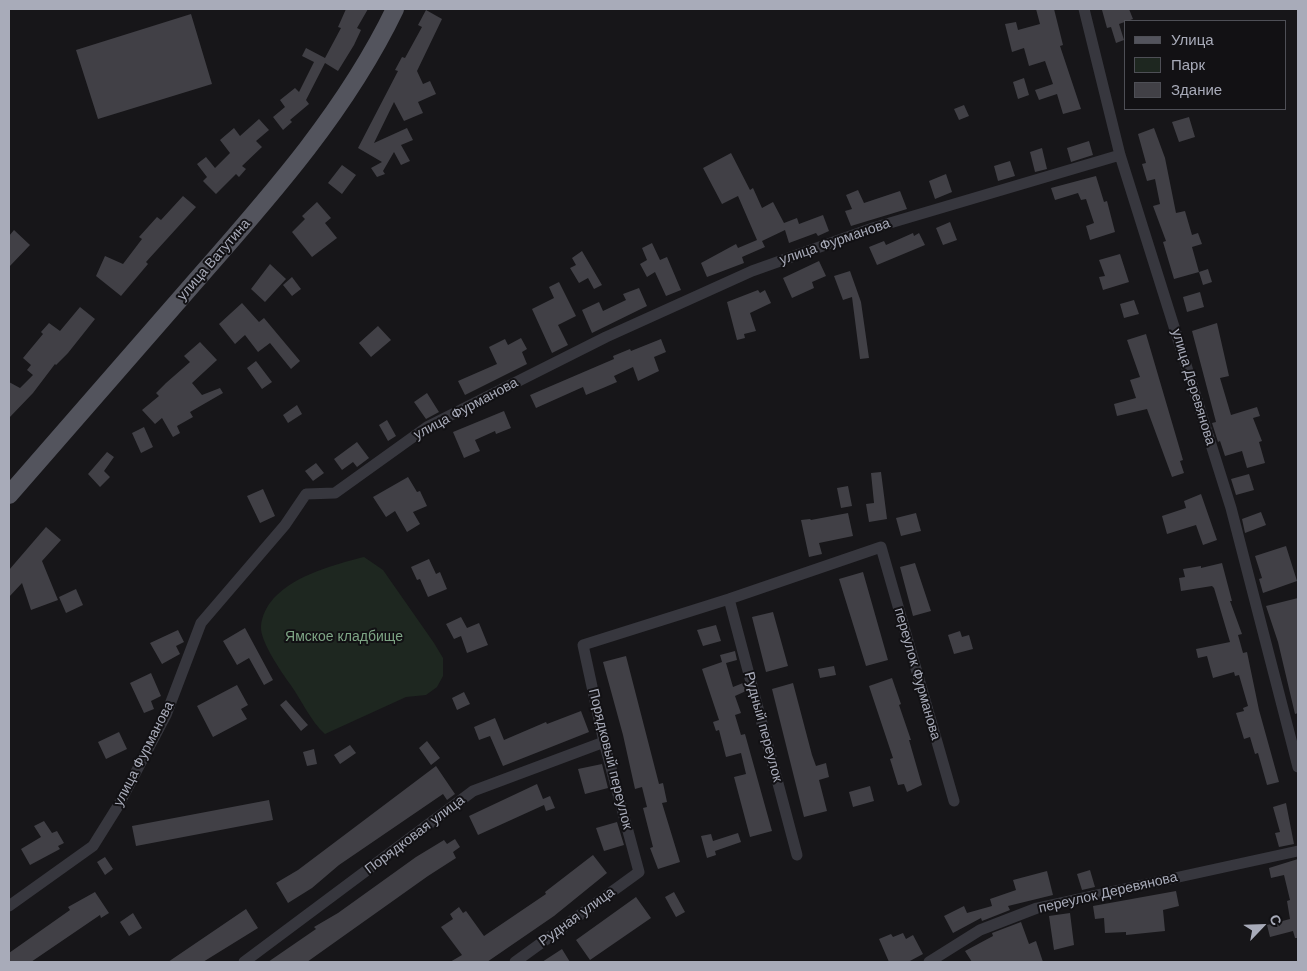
<!DOCTYPE html>
<meta charset="utf-8">
<style>
body{margin:0}
#map{position:relative;width:1307px;height:971px;overflow:hidden;background:#171619;font-family:Helvetica,sans-serif}
canvas{display:block}
.frame{position:absolute;inset:0;border:10px solid #a8abb9;pointer-events:none}
.legend{position:absolute;left:1124px;top:20px;width:162px;height:90px;box-sizing:border-box;background:#121114;border:1px solid #4e4f56;margin:0;padding:6px 9px;list-style:none;font-size:15px;color:#a8abb9}
.legend li{display:flex;align-items:center;gap:10px;height:25px}
.legend b{width:25px;border:1px solid #4e4f56}
.north{position:absolute;left:1237px;top:901px;width:50px;height:50px;-webkit-text-stroke:4px #121114;paint-order:stroke;rotate:66deg;font-size:14px;font-weight:700;line-height:20px;text-align:center;color:#a8abb9}
.north::after{content:'';display:block;margin:auto;width:18px;height:22px;background:#a8abb9;clip-path:polygon(50% 0,100% 100%,50% 72%,0 100%)}
</style>
<div id="map">
<canvas width="1307" height="971"></canvas>
<div class="frame"></div>
<ul class="legend">
<li><b style="height:6px;background:#53545d"></b>Улица</li>
<li><b style="height:14px;background:#1e2720"></b>Парк</li>
<li><b style="height:14px;background:#414046"></b>Здание</li>
</ul>
<div class="north">С</div>
</div>
<script>
const ctx = document.querySelector('canvas').getContext('2d');
ctx.lineJoin = 'round';
function fillPath(path, color) { ctx.fillStyle = color; ctx.fill(path, 'evenodd'); }
function stroke(path, color, width, dash) { ctx.strokeStyle = color; ctx.lineWidth = width; ctx.lineCap = dash ? 'butt' : 'round'; ctx.setLineDash(dash || []); ctx.stroke(path); }
function drawText(font, color, halo, rows, align = 'center') {
  ctx.font = font + ' Helvetica,sans-serif'; ctx.lineWidth = 4; ctx.setLineDash([]); ctx.textBaseline = 'middle'; ctx.strokeStyle = halo; ctx.fillStyle = color; for (const [text, x, y, turn = 0] of rows) {
    ctx.save(); ctx.translate(x, y); ctx.rotate((+turn || 0) * Math.PI / 180); ctx.textAlign = isNaN(turn) ? turn : align; if (halo) ctx.strokeText(text, 0, 0); ctx.fillText(text, 0, 0); ctx.restore();
  }
}
const green = new Path2D(`
 M364,557L383,570L434,643L443,658V676L437,687L426,695L406,697L325,734C311,722 301,699 290,684C282,673 260,641 261,627C265,582 329,566 364,557Z`);
const building = new Path2D(`
 M346,9H368L357,28L361,30L354,45L338,71L325,63L306,100L309,104L290,120L292,122L283,130L273,117L285,107L280,100L295,88L299,92L314,62L302,56L306,48L325,58L341,28L338,27Z
 M1036,9H1054L1063,45L1060,46L1081,109L1063,114L1057,94L1039,100L1035,90L1053,84L1045,61L1029,66L1024,48L1012,52L1005,24L1016,22L1018,30L1040,24Z
 M1107,9H1129L1133,19L1119,24L1124,40L1116,43L1111,27L1107,28L1102,10Z
 M426,10L442,19L417,71L423,84L430,81L436,94L418,102L423,113L404,121L394,102L374,143L407,128L413,140L401,145L410,161L401,165L394,152L383,171L385,174L377,177L371,168L382,162L358,148L398,71L395,70L402,57L405,58L422,27L418,25Z
 M191,14L212,84L98,119L76,50Z
 M1024,78L1029,95L1018,99L1013,82Z
 M964,105L969,116L959,120L954,109Z
 M1189,117L1195,137L1179,142L1172,122Z
 M259,119L269,130L256,141L262,147L242,166L246,169L239,177L236,174L216,194L203,181L207,177L197,164L206,157L215,168L230,153L220,140L234,128L240,136Z
 M1154,128L1165,158L1176,213L1185,211L1192,235L1198,233L1202,244L1192,247L1199,272L1174,279L1163,242L1166,241L1153,206L1160,204L1155,179L1147,181L1142,164L1146,163L1138,134Z
 M1089,141L1093,155L1071,162L1067,148Z
 M1042,148L1047,169L1035,172L1030,152Z
 M731,153L750,190L753,188L762,208L773,202L784,223L797,218L799,224L823,215L829,231L818,236L816,233L789,243L785,230L762,241L765,247L742,257L744,263L707,277L701,263L736,244L738,248L757,240L738,196L722,204L703,168Z
 M1010,161L1015,176L998,181L994,166Z
 M342,165L356,175L342,194L328,183Z
 M946,174L952,192L935,199L929,181Z
 M1096,176L1104,202L1107,201L1115,232L1090,240L1086,226L1094,223L1086,199L1081,200L1078,193L1055,200L1051,188Z
 M858,190L864,203L900,191L907,209L851,226L845,211L852,209L846,195Z
 M183,196L196,207L146,262L148,264L121,296L96,276L105,256L123,264L142,239L139,237L157,217L161,220Z
 M317,202L331,218L325,223L337,238L312,257L292,232L305,219L302,216Z
 M950,222L957,240L943,245L936,228Z
 M14,230L30,245L9,267V236Z
 M913,233L914,236L919,233L925,245L877,265L869,247L884,241L886,245Z
 M652,243L660,260L667,257L681,290L666,296L655,272L647,277L640,264L647,260L642,248Z
 M582,251L602,285L594,289L588,278L579,283L570,268L576,265L572,258Z
 M1120,254L1129,282L1103,290L1099,277L1105,276L1099,260Z
 M819,261L826,276L812,282L814,288L792,298L783,278Z
 M270,264L286,279L265,302L251,289Z
 M1208,269L1212,282L1203,285L1199,272Z
 M850,271L861,302L869,358L860,359L852,297L843,300L834,276Z
 M292,277L301,289L292,296L283,285Z
 M559,282L576,316L558,325L568,345L552,353L532,309L554,298L549,287Z
 M639,288L647,306L592,333L582,310L599,302L603,311L626,300L623,294Z
 M758,290L760,293L765,290L771,303L750,313L756,331L744,334L745,338L737,340L727,302Z
 M1200,292L1204,307L1187,312L1183,297Z
 M1134,300L1139,314L1124,318L1120,304Z
 M242,303L259,322L264,318L300,361L291,369L270,343L258,352L245,335L235,344L219,324Z
 M80,307L95,319L68,353L56,365L55,364L33,393L9,418V382L20,388L33,375L27,370L31,365L23,358L43,334L41,332L49,323L60,331Z
 M1217,323L1229,376L1220,378L1231,415L1257,407L1260,416L1253,418L1262,441L1259,442L1265,463L1247,468L1242,451L1225,456L1220,441L1218,442L1212,423L1216,422L1192,331Z
 M378,326L391,340L371,357L359,343Z
 M1146,334L1183,460L1180,461L1184,473L1172,477L1147,409L1117,416L1114,404L1136,398L1130,380L1140,377L1127,340Z
 M521,338L527,349L522,352L527,364L465,395L458,381L497,364L489,347L505,339L508,345Z
 M661,339L666,352L654,357L659,371L638,381L633,367L614,376L617,382L603,388L586,395L583,387L536,408L530,395L614,359L613,356L630,349L631,351Z
 M200,342L217,360L192,383L202,395L220,388L223,393L190,412L193,417L177,426L180,433L173,437L162,418L155,424L142,410L159,396L156,393L166,383L190,362L184,356Z
 M256,361L272,382L262,389L247,368Z
 M427,393L439,412L426,419L414,402Z
 M297,405L302,414L288,423L283,415Z
 M504,411L511,428L496,434L495,431L475,440L480,451L464,458L453,432Z
 M387,420L396,436L388,441L379,425Z
 M144,427L153,447L141,453L132,433Z
 M357,442L369,458L357,467L353,462L342,470L334,459Z
 M107,452L114,457L104,471L110,477L100,487L88,474Z
 M316,463L324,473L313,481L305,471Z
 M881,472L887,519L869,522L866,504L874,503L871,473Z
 M1249,474L1254,490L1236,495L1231,479Z
 M408,477L417,492L420,491L427,506L413,512L420,524L407,532L395,511L386,517L373,497Z
 M848,486L852,506L841,508L837,488Z
 M263,489L275,516L260,523L247,496Z
 M1201,494L1217,540L1203,545L1196,525L1167,534L1162,516L1186,508L1184,501Z
 M1261,512L1266,525L1245,533L1242,519Z
 M848,513L853,536L819,543L822,554L809,557L801,520L810,519L811,520Z
 M916,513L921,531L901,536L896,518Z
 M46,527L61,540L42,561L58,600L31,610L22,583L9,597V570Z
 M1286,546L1297,581L1263,593L1259,579L1262,578L1255,556Z
 M429,559L436,574L440,572L447,589L428,597L420,579L417,580L411,567Z
 M915,563L931,611L913,616L900,567Z
 M1222,563L1232,601H1230L1242,634L1238,635L1243,653L1247,652L1259,710L1279,782L1267,785L1258,753L1255,754L1250,737L1244,739L1236,713L1244,711L1243,708L1248,706L1239,675L1235,676L1234,672L1213,678L1207,656L1198,658L1196,649L1230,642L1214,588L1212,586L1181,591L1179,578L1185,577L1183,569L1201,566V568Z
 M863,572L888,660L866,666L839,579Z
 M76,589L83,605L66,613L59,597Z
 M1298,598V713L1295,714L1278,642L1266,606Z
 M773,612L788,666L766,672L752,617Z
 M461,617L467,628L479,623L488,645L467,653L461,636L454,639L446,624Z
 M716,625L721,641L703,646L697,630Z
 M245,628L273,680L264,685L249,658L237,665L223,641Z
 M178,630L184,642L176,646L180,654L162,664L150,643Z
 M960,631L962,637L969,635L973,649L954,654L948,635Z
 M735,651L737,660L726,663L733,687L743,683L746,691L735,696L741,713L735,715L741,735L745,734L772,831L750,837L734,777L746,774L741,753L726,757L719,730L716,731L713,722L719,720L702,669L722,662L720,655Z
 M626,656L659,784L663,783L667,802L662,803L680,862L658,869L650,848L653,847L643,808L647,807L642,787L635,789L623,735L603,662Z
 M834,666L836,675L820,678L818,669Z
 M151,673L161,696L151,701L154,709L144,713L130,683Z
 M892,678L901,704L899,705L911,740H909L922,785L907,792L904,784L898,785L890,759L893,758L869,686Z
 M793,683L812,755L816,766L826,763L829,777L819,780L827,811L804,817L772,689Z
 M237,685L248,705L241,709L247,719L213,737L197,706Z
 M464,692L470,704L457,710L452,698Z
 M286,700L308,725L301,731L280,705Z
 M581,711L589,732L503,766L490,736L479,740L474,727L495,718L504,740L546,722L547,724Z
 M119,732L127,749L106,759L98,742Z
 M427,741L440,758L431,765L419,748Z
 M350,745L356,753L340,764L334,755Z
 M314,749L317,764L307,766L303,752Z
 M602,764L608,788L585,794L578,769Z
 M436,766L455,794L447,800L443,794L339,865L312,888L288,903L276,883L298,870Z
 M537,784L543,799L550,796L555,808L546,811L544,805L478,835L469,816Z
 M870,786L874,801L853,807L849,792Z
 M269,800L273,820L136,846L132,826Z
 M1286,803L1294,844L1279,847L1275,833L1280,832L1273,807Z
 M44,821L52,833L57,831L64,843L58,846L60,849L30,865L21,849L41,837L34,826Z
 M617,822L624,845L604,851L596,828Z
 M738,833L741,842L715,851L716,855L707,858L701,836L711,834L713,841Z
 M455,839L460,847L453,852L456,858L428,876L307,962H268L316,929L314,927L338,913L416,857L444,840L447,844Z
 M593,855L607,873L554,916L487,962H450L462,955L441,927L453,919L450,914L459,907L463,913L466,911L484,936L546,894L545,892Z
 M105,857L113,869L105,875L97,862Z
 M1298,859V938H1295L1293,931L1270,937L1267,925L1290,919L1287,901L1290,900L1284,875L1271,878L1269,868Z
 M1090,870L1095,887L1082,890L1077,874Z
 M1047,871L1053,895L1008,906L1010,910L982,921L981,918L953,933L944,916L964,906L967,913L992,906L990,899L1016,890L1013,880Z
 M1176,891L1179,906L1163,910L1165,931L1126,935V932L1105,933L1104,918L1095,919L1093,906Z
 M95,892L109,913L101,918L100,915L31,962H9V953L70,910L68,907Z
 M674,892L685,912L676,917L665,897Z
 M636,897L651,918L590,960L576,940Z
 M246,909L258,928L203,962H168Z
 M133,913L142,928L129,936L120,922Z
 M1070,913L1074,945L1054,950L1049,916Z
 M1021,922L1029,944L1036,941L1043,962H972L965,951L993,936L992,933Z
 M903,933L906,939L913,935L923,954L908,962H889L879,939L891,934L893,937Z
 M562,949L570,962H542Z`);
const minor = new Path2D(`
 M1084,9L1120,155L1231,508L1298,767
 M729,599L797,855
 M9,906L93,846L118,806L166,715L201,623L285,525L306,494L335,493L427,427L606,337L752,271L873,228L1120,155
 M244,962L473,791L604,742
 M515,962L639,872L604,742L583,645L729,599L881,547L954,801
 M929,962L980,930L1037,908L1298,851`);
const primary = new Path2D(`
 M9,495C72,422 136,349 200,276C273,193 347,109 395,9`);
const streetNames = [
 ["улица Фурманова",835,242,-19],
 ["улица Ватутина",214,260,-49],
 ["улица Деревянова",1193,387,73],
 ["улица Фурманова",466,409,-28],
 ["переулок Фурманова",917,674,74],
 ["Рудный переулок",763,727,75],
 ["улица Фурманова",144,754,-63],
 ["Порядковый переулок",610,759,76],
 ["Порядковая улица",415,835,-37],
 ["переулок Деревянова",1108,893,-13],
 ["Рудная улица",577,917,-36]
];
const parkNames = [
 ["Ямское кладбище",344,637]
];
fillPath(green, '#1e2720');
fillPath(building, '#414046');
stroke(minor, '#37373e', 11);
stroke(primary, '#53545d', 18);
drawText('14px', '#a8abb9', '#121114', streetNames);
drawText('14px', '#7ea585', '#121114', parkNames);
</script>
